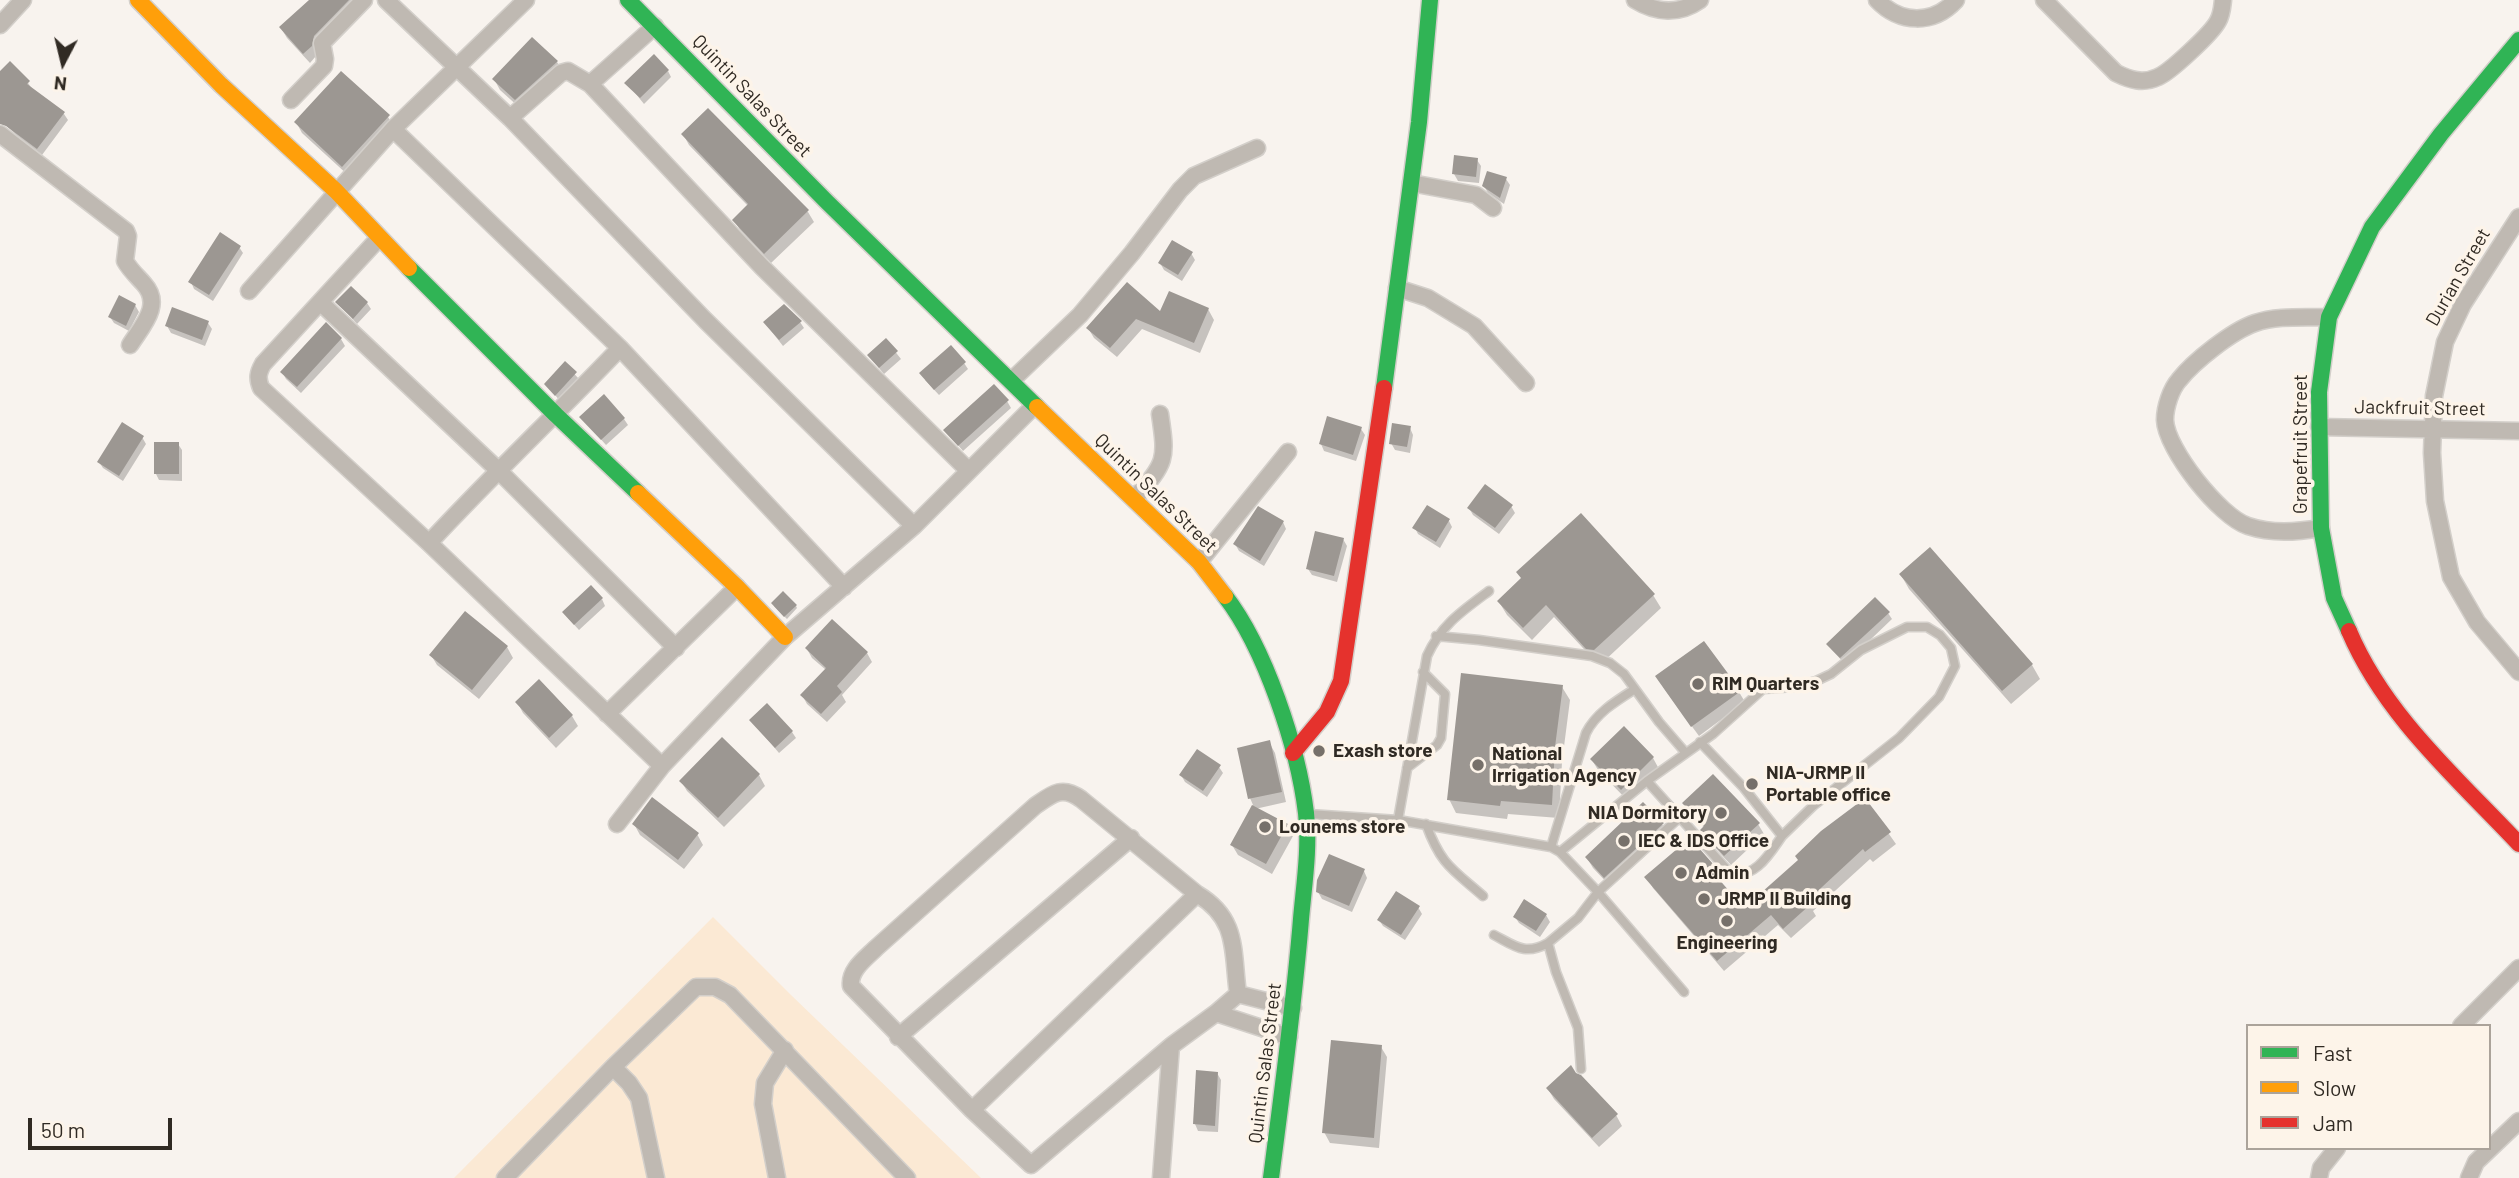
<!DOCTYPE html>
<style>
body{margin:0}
#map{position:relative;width:2519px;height:1178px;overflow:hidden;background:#f8f3ee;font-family:Barlow,sans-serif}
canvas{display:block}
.legend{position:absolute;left:2246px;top:1024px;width:245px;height:126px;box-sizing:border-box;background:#fdf4e9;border:2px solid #aba39a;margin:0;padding:9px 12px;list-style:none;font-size:21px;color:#302a23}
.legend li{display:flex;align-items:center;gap:14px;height:35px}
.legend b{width:35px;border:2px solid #aba39a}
.north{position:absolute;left:28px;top:28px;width:70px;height:70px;-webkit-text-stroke:5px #fdf4e9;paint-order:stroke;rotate:187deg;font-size:19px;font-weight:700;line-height:28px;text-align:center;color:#302a23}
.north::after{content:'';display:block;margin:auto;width:24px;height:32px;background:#302a23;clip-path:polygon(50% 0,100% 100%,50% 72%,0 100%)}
.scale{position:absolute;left:28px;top:1118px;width:144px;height:32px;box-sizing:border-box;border:4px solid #302a23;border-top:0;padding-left:9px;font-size:21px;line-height:24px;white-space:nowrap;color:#302a23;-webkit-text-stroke:5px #fdf4e9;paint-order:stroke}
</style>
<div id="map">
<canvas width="2519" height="1178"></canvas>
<ul class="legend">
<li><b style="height:9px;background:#30b455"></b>Fast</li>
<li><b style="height:9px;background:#ff9f0a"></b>Slow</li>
<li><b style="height:9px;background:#e5322d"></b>Jam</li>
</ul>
<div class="north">N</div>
<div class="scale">50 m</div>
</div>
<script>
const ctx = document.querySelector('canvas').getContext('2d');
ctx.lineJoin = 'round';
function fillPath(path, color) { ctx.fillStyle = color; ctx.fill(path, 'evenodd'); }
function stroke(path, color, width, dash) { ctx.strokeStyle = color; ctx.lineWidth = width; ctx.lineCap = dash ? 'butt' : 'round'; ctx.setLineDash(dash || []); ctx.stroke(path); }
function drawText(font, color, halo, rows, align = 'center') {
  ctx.font = font + ' Barlow,sans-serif'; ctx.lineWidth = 7; ctx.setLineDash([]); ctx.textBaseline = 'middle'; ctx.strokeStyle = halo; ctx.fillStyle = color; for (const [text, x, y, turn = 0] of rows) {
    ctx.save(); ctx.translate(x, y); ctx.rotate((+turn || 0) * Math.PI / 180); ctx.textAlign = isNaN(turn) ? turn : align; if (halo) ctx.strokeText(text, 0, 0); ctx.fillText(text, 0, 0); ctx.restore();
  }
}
const green = new Path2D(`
 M713,917L791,995L981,1178H454Z`);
const shadow = new Path2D(`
 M311,0H353L357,8L310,63L287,38L281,28Z
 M532,39L557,62L563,72L521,109L500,90L494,79Z
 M668,71L671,77L644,104L627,83Z
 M0,74L28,83L33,90L64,114L68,120L42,155L18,137L0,119Z
 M708,110L808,212L814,222L771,263L740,230L734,220L748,206L689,145L683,134Z
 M388,117L394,127L349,176L302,133L296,122Z
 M1477,160L1481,166L1479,183L1458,181L1454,174Z
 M1506,179L1510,185L1504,204L1488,193L1484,186Z
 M239,247L243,253L213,301L194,289L191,282Z
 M1191,253L1195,260L1182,281L1164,270L1160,263Z
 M338,302L367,303L371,309L357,324Z
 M135,305L139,312L129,331L114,323L110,317Z
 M1208,309L1214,320L1200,353L1142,329L1117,357L1094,338L1088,328L1161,314Z
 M800,322L804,328L783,346L765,323Z
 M208,323L212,329L205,346L171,333L167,326Z
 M341,339L345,346L301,393L286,379L282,372Z
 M886,340L901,359L884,374L869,356Z
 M964,363L968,369L939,395L925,380Z
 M565,364L580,380L560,401L546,384Z
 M1007,401L1011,408L963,451L945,430Z
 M581,417L624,419L628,425L606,445Z
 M1410,428L1413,435L1410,453L1395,450L1391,443Z
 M1361,429L1365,435L1356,461L1324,451L1321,444Z
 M142,437L146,444L123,481L103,468L99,462Z
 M178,444L182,450V481L159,480L156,474Z
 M1511,506L1515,513L1499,534L1473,515L1469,508Z
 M1449,521L1452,527L1440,548L1418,534L1415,528Z
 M1283,522L1286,529L1264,566L1239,551L1235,544Z
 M1343,539L1347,546L1337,582L1312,575L1308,569Z
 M1901,575L2032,665L2040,679L2011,704L1909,589Z
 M1653,595L1661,608L1602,663L1596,662L1554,617L1532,640L1507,615L1499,602Z
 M602,599L605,606L579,630L568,618Z
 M774,606H796L797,608L787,619Z
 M465,613L507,647L513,658L479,699L437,665L431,655Z
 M1888,613L1892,619L1845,664L1832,650L1828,644Z
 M832,621L867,653L872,662L842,695L846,702L827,722L807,704L802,695L826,670L812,658L807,649Z
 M539,681L572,716L578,726L556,748L523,713L517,702Z
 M1562,687L1570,700L1562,762L1559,818L1508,814L1507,819L1456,813L1449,799Z
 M1663,687L1739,692L1745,702L1699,736Z
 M751,720L792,732L796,738L779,753Z
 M1624,729L1653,758L1659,769L1627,800L1598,770L1592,760Z
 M722,740L759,775L765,786L724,827L687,791L681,781Z
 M1269,742L1275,753L1286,802L1255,809L1287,825L1293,836L1272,874L1238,855L1232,845L1253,805L1250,798Z
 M1219,767L1223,773L1207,797L1185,782L1181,775Z
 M1865,800L1896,844L1873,862L1870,859L1813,911L1816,916L1791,938L1778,925L1724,971L1653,888L1647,877L1713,866L1719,877L1717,879L1744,910Z
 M1684,803L1758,824L1764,834L1731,865L1708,840L1702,830L1704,828Z
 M634,824L697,834L703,845L684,869L640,835Z
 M1662,824L1668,835L1611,887L1593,868L1587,858Z
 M1364,871L1367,878L1352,912L1322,899L1318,892Z
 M1418,907L1422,914L1405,940L1383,926L1379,920Z
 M1546,915L1550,922L1540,937L1519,923L1515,917Z
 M1381,1047L1387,1057L1379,1148L1330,1143L1324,1132Z
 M1217,1073L1221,1080L1218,1132L1198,1131L1195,1124Z
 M1575,1075L1616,1115L1622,1126L1599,1147L1554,1099L1548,1089Z`);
const building = new Path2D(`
 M309,0H349L314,36L312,46L303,54L279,27Z
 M532,37L558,61L515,100L492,79Z
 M654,54L669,70L640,98L624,83Z
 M10,61L30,81L27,84L65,112L37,149L6,126L0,124V71Z
 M341,71L390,115L342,167L294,122Z
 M708,108L809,210L764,254L732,220L748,204L681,134Z
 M1454,155L1478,158L1476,177L1452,174Z
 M1487,171L1507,177L1500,198L1482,186Z
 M220,232L241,246L209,295L188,282Z
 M1172,240L1193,252L1178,275L1158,263Z
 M1127,282L1160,311L1169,291L1209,308L1194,343L1136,319L1110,348L1086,328Z
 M351,286L368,302L353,319L335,302Z
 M119,295L136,304L126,326L108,317Z
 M784,304L802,321L779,340L763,322Z
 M172,307L209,321L202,340L165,326Z
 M326,322L342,338L297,387L280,372Z
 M886,338L898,351L879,368L867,355Z
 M951,345L966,362L934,390L919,373Z
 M565,361L577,372L555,396L544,384Z
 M994,384L1009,400L958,446L943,430Z
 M604,394L625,418L601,440L579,417Z
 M1327,416L1362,427L1353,455L1319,444Z
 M122,422L144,436L119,476L97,462Z
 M1392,423L1411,426L1407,447L1389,444Z
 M154,442H179V474H154Z
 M1485,484L1513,505L1495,528L1467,508Z
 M1427,505L1450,519L1436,542L1412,528Z
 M1258,506L1284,521L1260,561L1233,544Z
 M1581,513L1655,594L1594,650L1586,649L1546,605L1523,628L1497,601L1521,578L1516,572Z
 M1315,531L1344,538L1334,576L1306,569Z
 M1930,547L2033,664L2002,691L1899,574Z
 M591,585L603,598L574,625L562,612Z
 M783,591L797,605L784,617L771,603Z
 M1875,597L1890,612L1840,658L1826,644Z
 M465,611L508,646L472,690L429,655Z
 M832,619L868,652L837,686L842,692L821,714L800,695L826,668L805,648Z
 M1704,641L1741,691L1691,727L1655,676Z
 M1461,673L1563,685L1555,747L1552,805L1501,801L1500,806L1447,800Z
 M539,679L573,715L549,738L515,702Z
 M767,703L793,731L775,748L749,720Z
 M1624,726L1654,757L1621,790L1590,759Z
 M722,737L760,774L718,818L679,781Z
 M1270,740L1282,792L1248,799L1237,748Z
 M1197,749L1221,765L1203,791L1179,775Z
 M1713,774L1760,823L1724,856L1700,830L1704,826L1682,803Z
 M652,797L699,833L678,860L632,824Z
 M1865,798L1891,832L1865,852L1863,849L1808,900L1811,904L1783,929L1771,915L1717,961L1644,877L1690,838L1714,865L1710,869L1744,908L1798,860L1795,856L1821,831Z
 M1643,802L1664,823L1604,878L1585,857Z
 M1252,805L1288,824L1266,864L1230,845Z
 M1329,854L1365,869L1349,906L1316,892L1317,880Z
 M1396,891L1420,906L1401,935L1377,920Z
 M1524,899L1547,914L1536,931L1513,917Z
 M1331,1040L1382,1045L1374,1138L1322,1133Z
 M1571,1065L1576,1073L1581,1075L1618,1114L1592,1138L1546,1088Z
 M1196,1070L1218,1072L1215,1126L1193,1124Z`);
const lane = new Path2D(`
 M1436,636L1479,640L1592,656L1610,663L1624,674L1635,689
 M1407,768L1437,745L1441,738L1445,694L1423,672
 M1647,781L1730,873C1755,880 1770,853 1782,836
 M1309,814L1398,820L1551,847L1560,852L1598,892L1684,992
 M1398,820L1427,656C1441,625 1462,611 1489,591
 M1426,824C1441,865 1452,869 1483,896
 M1551,847L1586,733C1596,713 1616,701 1635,689L1659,722L1685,752
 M1560,852L1647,781L1713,734L1763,689L1794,687L1816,681L1831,674L1861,650L1907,627H1927L1940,635L1951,648L1955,666L1939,697L1899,738L1813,806L1782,836L1744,788L1700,742
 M1494,935C1515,946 1525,956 1548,943
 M1581,1069L1578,1028L1556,972L1548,943L1578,918L1598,892L1680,817`);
const street = new Path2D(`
 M386,0L510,118L705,320L914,526
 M1635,0C1656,13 1679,15 1700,0
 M1877,0C1900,24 1933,25 1956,0
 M2044,0L2116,73C2130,80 2143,84 2158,77C2170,72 2212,33 2218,21C2222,14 2222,8 2223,0
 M0,25L23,0
 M590,84L655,26
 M291,100L324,66L325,59L322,43L364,0
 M510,118L561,73L568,71L590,84L762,267L969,471
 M393,129L620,348L844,587
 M0,134L126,231L128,236L125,261C130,270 137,276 144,284C163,305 142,326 130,345
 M1411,183L1476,195L1493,208
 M2519,217L2463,304L2445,342L2434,396L2432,453L2435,501L2451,577L2477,622L2519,672
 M379,238L263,364C258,373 257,378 261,388L429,543L662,766
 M1397,288L1428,298L1474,326L1526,383
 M249,291L393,129L526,0
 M321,303L498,470L676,648
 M1011,381L1080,315L1132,253L1180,190L1194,176L1257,148
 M2319,427L2519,431
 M1135,498C1166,462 1167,461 1160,414
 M2321,528C2296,532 2272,534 2248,526C2220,517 2166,449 2165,420C2165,407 2171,389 2179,380C2194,361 2232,331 2255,323C2278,315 2306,318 2329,317
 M429,543C491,476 557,414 620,348
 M1199,562L1288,452
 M607,714L737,587
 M617,824L662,766L785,637L914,526L1035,405
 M1238,994L1293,1008
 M1216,1013L1289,1037
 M2461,1026L2519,968
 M898,1037L1131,838
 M1171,1046L1031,1165L972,1110L851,986C849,970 865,959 876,948L1035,806C1052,794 1062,785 1081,799L1197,894
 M613,1067L629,1083L639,1098L656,1178
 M972,1110L1197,894C1239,919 1232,951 1238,994L1216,1013L1171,1046L1161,1178
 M505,1178L613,1067L696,987H715L730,995L907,1178
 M777,1178L763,1104L765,1083L785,1050
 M2319,1178L2321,1168L2337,1148
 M2469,1178L2476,1162L2519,1121`);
const fast = new Path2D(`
 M628,0L827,202L1037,407
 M409,268L556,415L638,493
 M1384,388L1419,122L1430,0
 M1225,596C1265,648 1298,747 1306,813C1310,847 1304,885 1301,919C1294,1006 1282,1092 1271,1178
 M2349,631L2334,598L2321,528L2319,392L2329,317L2372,227L2441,134L2519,40`);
const slow = new Path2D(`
 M138,0L221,85L336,191L409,268
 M1037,407L1199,562L1225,596
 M638,493L737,587L785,637`);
const jam = new Path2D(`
 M2349,631C2385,716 2457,778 2519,844
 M1293,753L1327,712L1341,681L1384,388`);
const markers = [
 [1698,684,7,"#76706a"],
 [1319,751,7,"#76706a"],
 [1478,765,7,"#76706a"],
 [1752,784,7,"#76706a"],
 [1721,813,7,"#76706a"],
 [1265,827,7,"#76706a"],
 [1624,841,7,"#76706a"],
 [1681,873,7,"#76706a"],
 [1704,899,7,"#76706a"],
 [1727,921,7,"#76706a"]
];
const streetNames = [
 ["Quintin Salas Street",752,96,46],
 ["Durian Street",2458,277,-60],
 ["Jackfruit Street",2420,408,1],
 ["Grapefruit Street",2301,444,-90],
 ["Quintin Salas Street",1156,493,44],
 ["Quintin Salas Street",1265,1063,-83]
];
const poiNames = [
 ["RIM Quarters",1712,684],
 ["Exash store",1333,751],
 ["National",1492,754],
 ["Irrigation Agency",1492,776],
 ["NIA-JRMP II",1766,773],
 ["Portable office",1766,795],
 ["NIA Dormitory",1707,813,"right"],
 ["Lounems store",1279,827],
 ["IEC & IDS Office",1638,841],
 ["Admin",1695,873],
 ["JRMP II Building",1718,899],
 ["Engineering",1727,943,"center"]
];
fillPath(green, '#fbe9d4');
fillPath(shadow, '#0003');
fillPath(building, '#9c9792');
stroke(lane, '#d3cfca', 11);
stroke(street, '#d3cfca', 19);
stroke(fast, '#d3cfca', 19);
stroke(slow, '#d3cfca', 19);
stroke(jam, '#d3cfca', 19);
stroke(lane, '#bfb9b2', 8);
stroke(street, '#bfb9b2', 16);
stroke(fast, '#30b455', 16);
stroke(slow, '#ff9f0a', 16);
stroke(jam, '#e5322d', 16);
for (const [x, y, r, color] of markers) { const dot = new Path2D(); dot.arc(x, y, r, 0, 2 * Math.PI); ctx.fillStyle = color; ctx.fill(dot); stroke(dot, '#fdf4e9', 2.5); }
drawText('19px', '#302a23', '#fdf4e9', streetNames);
drawText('bold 19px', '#302a23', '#fdf4e9', poiNames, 'left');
</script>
